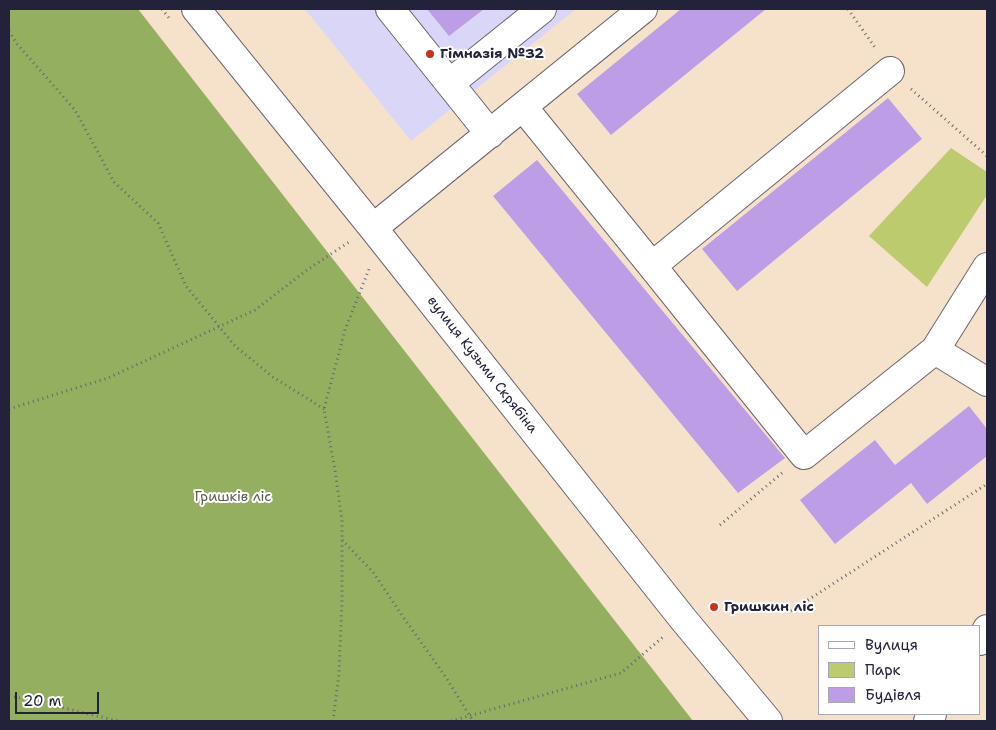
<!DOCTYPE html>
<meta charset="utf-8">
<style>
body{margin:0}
#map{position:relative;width:996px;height:730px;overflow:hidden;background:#f6e2cb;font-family:"Shantell Sans",sans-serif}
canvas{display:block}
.frame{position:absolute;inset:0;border:10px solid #22223b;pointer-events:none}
.legend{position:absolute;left:818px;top:625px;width:162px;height:90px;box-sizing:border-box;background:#fff;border:1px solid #a7a7b1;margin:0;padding:6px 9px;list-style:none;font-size:15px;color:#22223b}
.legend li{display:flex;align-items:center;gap:10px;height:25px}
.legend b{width:25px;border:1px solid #a7a7b1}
.scale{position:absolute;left:15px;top:692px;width:84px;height:22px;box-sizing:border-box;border:2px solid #22223b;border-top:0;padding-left:6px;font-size:15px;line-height:18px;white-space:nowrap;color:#22223b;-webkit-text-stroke:4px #fff;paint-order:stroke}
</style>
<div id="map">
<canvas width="996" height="730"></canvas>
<div class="frame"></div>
<ul class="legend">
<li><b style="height:6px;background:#fff"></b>Вулиця</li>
<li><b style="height:14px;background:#bbcb6d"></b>Парк</li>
<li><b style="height:14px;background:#bd9ee6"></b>Будівля</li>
</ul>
<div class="scale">20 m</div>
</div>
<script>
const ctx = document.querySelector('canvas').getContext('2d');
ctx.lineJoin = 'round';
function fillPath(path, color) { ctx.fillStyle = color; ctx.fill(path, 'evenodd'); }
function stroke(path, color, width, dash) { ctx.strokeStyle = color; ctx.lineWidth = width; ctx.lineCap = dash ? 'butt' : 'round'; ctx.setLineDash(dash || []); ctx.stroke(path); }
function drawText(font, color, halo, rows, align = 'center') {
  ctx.font = font + ' "Shantell Sans",sans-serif'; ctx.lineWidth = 4; ctx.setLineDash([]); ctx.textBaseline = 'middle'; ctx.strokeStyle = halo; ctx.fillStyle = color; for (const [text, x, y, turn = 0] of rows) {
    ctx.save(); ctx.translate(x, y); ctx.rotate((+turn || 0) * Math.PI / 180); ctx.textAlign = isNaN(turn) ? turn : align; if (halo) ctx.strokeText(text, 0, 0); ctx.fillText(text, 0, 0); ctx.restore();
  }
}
const built = new Path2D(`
 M305,9H576L411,141Z`);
const green = new Path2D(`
 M951,148L987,172V195L927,287L869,236Z`);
const forest = new Path2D(`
 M9,9H138L693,721H9Z`);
const building = new Path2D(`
 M427,9H484L449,36Z
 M681,9H766L611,135L577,94Z
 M888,98L922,139L737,291L702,249Z
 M537,160L785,458L738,493L493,196Z
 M969,406L987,429V456L927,504L911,483L835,544L800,500L875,440L895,465Z`);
const path = new Path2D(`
 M162,9L169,18
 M848,9L876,49
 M9,31L17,44L75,110L114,182L158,223L186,286L235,346L273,377L324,409
 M911,89L987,156
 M9,409L108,378L255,310L307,270L349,242
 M720,525L782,473
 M342,540L373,572L399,611L447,679L473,721
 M791,611L987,484
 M9,696L31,700L118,721
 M333,721L339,674L342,600V521L335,470L324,409L345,330L369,269
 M451,721L621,673L663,637`);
const minor = new Path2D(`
 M196,9L373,228L683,619L768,721
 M390,9L490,134
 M450,83L542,9
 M523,107L652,266L890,71
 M373,228L643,9
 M652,266L804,455L935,350L987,382
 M935,350L987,267
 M980,641L987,629
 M928,721L932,714`);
const markers = [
 [430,54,5,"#c8321e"],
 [714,607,5,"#c8321e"]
];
const poiNames = [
 ["Гімназія №32",440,54],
 ["Гришкин ліс",724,607]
];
const streetNames = [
 ["вулиця Кузьми Скрябіна",482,365,52]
];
const parkNames = [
 ["Гришків ліс",233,497]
];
fillPath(built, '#dad6f7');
fillPath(green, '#bbcb6d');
fillPath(forest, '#94af60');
fillPath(building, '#bd9ee6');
stroke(minor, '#6c656d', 30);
stroke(path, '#6c656d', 3, [1, 4]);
stroke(minor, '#fff', 28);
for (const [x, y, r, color] of markers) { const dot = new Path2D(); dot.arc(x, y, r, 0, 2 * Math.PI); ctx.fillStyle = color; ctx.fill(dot); stroke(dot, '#fff', 2); }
drawText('bold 14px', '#22223b', '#fff', poiNames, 'left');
drawText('14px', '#22223b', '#fff', streetNames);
drawText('14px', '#585d4c', '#fff', parkNames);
</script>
